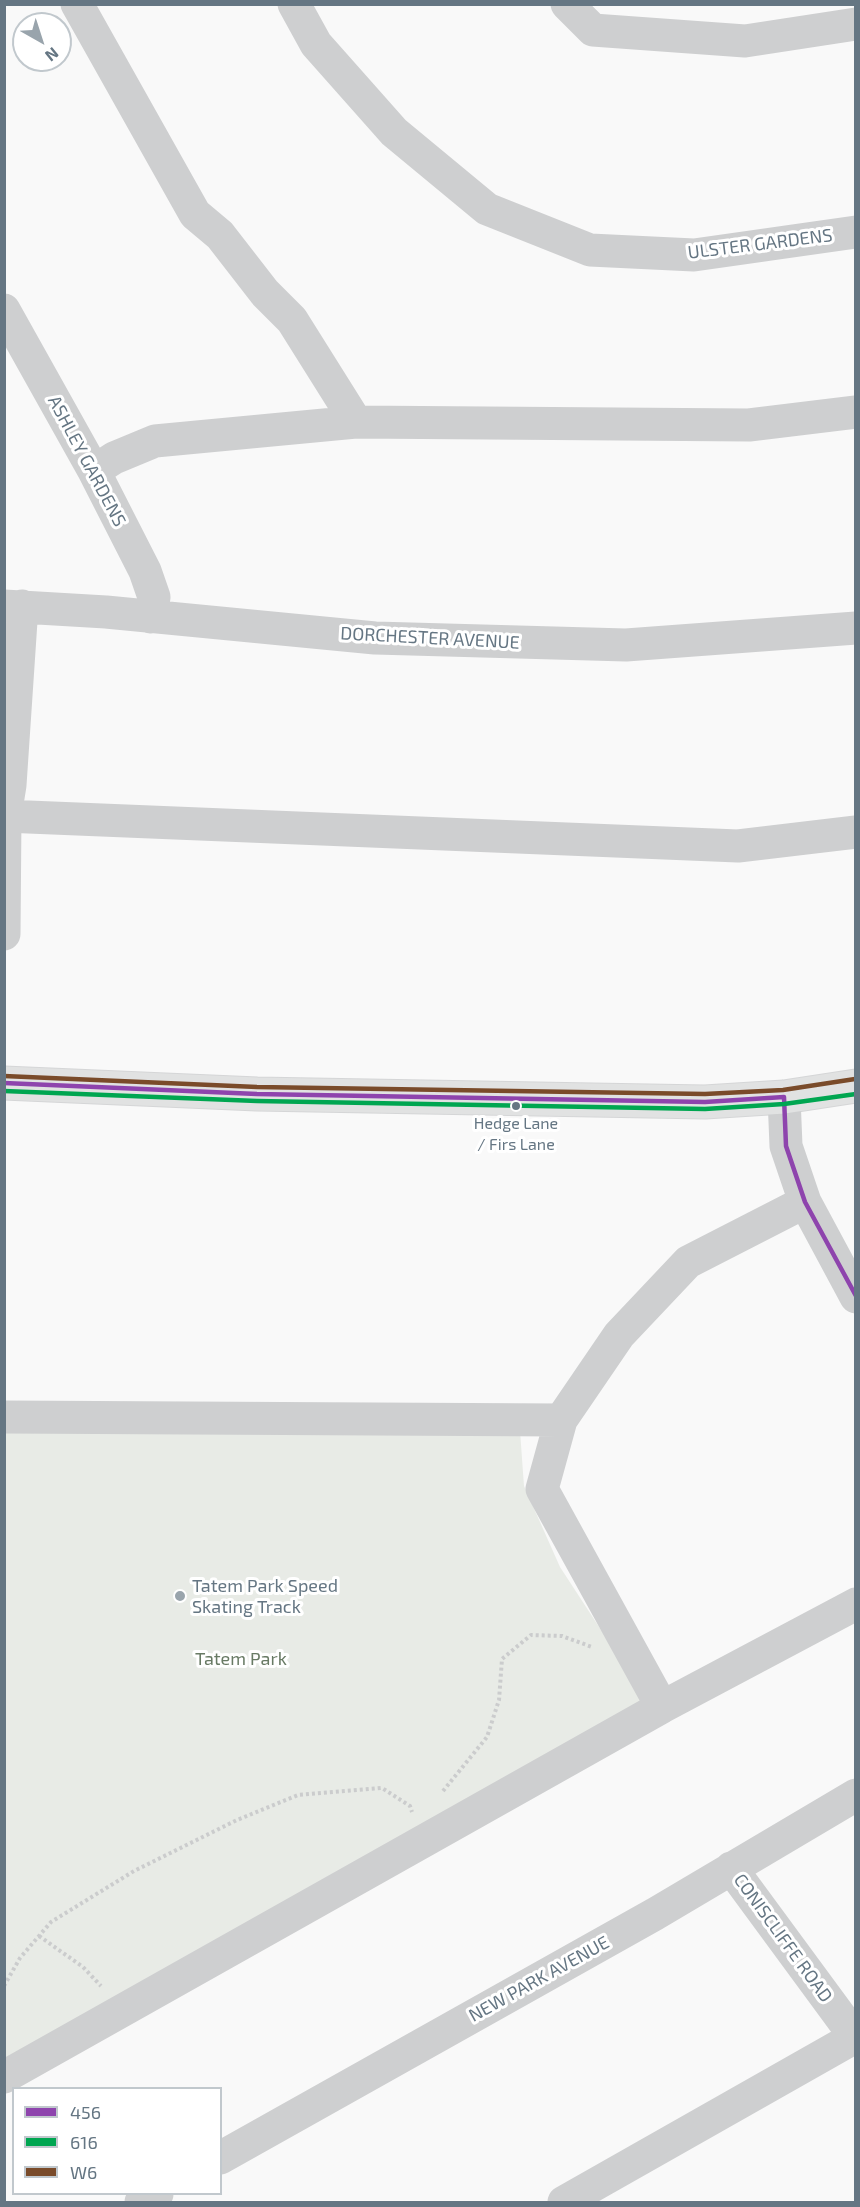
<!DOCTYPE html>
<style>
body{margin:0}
#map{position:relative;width:860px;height:2207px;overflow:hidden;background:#f9f9f9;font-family:"Exo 2",sans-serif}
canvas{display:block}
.frame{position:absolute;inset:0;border:6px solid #657683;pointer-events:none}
.legend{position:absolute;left:12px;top:2087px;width:210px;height:108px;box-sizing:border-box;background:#fff;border:2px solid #c1c8cd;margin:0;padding:8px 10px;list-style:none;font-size:18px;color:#657683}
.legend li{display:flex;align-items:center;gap:12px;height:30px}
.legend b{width:30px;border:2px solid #c1c8cd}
.north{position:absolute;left:12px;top:12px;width:60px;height:60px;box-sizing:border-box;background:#fff;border:2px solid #c1c8cd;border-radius:50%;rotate:141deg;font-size:16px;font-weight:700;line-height:24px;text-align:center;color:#657683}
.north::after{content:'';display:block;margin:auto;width:21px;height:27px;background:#99a4ac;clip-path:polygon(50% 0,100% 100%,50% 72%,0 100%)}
</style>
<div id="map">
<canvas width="860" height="2207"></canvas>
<div class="frame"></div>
<ul class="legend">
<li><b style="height:8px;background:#8e44ad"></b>456</li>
<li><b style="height:8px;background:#00a651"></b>616</li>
<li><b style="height:8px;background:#7a4b2a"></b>W6</li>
</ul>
<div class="north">N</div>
</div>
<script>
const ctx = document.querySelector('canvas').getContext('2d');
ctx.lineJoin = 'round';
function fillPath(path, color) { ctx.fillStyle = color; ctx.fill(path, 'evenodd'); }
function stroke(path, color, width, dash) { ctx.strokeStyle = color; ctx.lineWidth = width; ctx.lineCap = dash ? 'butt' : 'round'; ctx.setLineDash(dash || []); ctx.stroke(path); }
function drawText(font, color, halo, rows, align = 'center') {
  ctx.font = font + ' "Exo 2",sans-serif'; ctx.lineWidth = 6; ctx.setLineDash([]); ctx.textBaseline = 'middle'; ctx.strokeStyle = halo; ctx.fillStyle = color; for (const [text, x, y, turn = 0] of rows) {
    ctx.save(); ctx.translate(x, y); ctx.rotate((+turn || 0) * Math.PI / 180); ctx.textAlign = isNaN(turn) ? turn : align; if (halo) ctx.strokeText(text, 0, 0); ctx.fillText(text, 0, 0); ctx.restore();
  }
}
const green = new Path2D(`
 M5,1409L520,1431L524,1486L560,1567L650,1705L5,2063Z`);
const path = new Path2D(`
 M443,1791L487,1737L499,1700L502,1659L531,1635L562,1636L592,1647
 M39,1936L83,1967L101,1986
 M4,1986L20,1958L51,1922L134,1871L237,1820L298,1795L382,1788L410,1806L412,1812`);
const minor = new Path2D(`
 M77,4L195,214L220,235L265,293L292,320L356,422
 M294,4L316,44L394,132L487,209L590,250L694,255L856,232
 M567,4L593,30L745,41L856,24
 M4,310L94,471L145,571L154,597L151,617
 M94,471L114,458L155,441L356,422L749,425L856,412
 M4,606L106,612L375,638L626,645L856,628
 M4,816L738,846L856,832
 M4,934L5,816L10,785L22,606
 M784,1097L786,1146L805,1202L856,1297
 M4,1417L561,1420
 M662,1707L542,1489L561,1420L619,1335L688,1262L805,1202
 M731,1868L856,2038
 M4,2077L662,1707L856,1604
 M220,2158L655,1914L856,1795
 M141,2202L157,2194
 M564,2202L855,2037`);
const major = new Path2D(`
 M4,1083L257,1094L705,1102L784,1097L856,1086`);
const bus1 = new Path2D(`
 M4,1083L257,1094L705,1102L784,1097
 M784,1097L786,1146L805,1202L856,1296`);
const bus2 = new Path2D(`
 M4,1091L257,1101L705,1109L784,1104L856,1094`);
const bus3 = new Path2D(`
 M4,1076L257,1087L705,1094L783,1090L855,1079`);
const markers = [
 [516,1106,5,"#657683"],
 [180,1596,6,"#99a4ac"]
];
const busNames = [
 ["Hedge Lane",516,1124],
 ["/ Firs Lane",516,1145]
];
const streetNames = [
 ["ULSTER GARDENS",760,244,-7],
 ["ASHLEY GARDENS",87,461,62],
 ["DORCHESTER AVENUE",430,638,3],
 ["CONISCLIFFE ROAD",783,1938,54],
 ["NEW PARK AVENUE",539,1979,-29]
];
const poiNames = [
 ["Tatem Park Speed",192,1586],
 ["Skating Track",192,1607]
];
const parkNames = [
 ["Tatem Park",241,1659]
];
fillPath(green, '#e8ebe6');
stroke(major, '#d5d6d7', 35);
stroke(path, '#cbcccd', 4, [3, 3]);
stroke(minor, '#cecfd0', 33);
stroke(major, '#e1e2e2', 33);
stroke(bus1, '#8e44ad', 4.5);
stroke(bus2, '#00a651', 4.5);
stroke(bus3, '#7a4b2a', 4.5);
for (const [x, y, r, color] of markers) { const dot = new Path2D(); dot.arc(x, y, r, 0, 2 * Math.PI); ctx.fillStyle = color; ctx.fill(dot); stroke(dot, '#fff', 2); }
drawText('16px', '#657683', '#fff', busNames);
drawText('18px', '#657683', '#fff', streetNames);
drawText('18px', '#657683', '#fff', poiNames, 'left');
drawText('18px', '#687a64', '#fff', parkNames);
</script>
